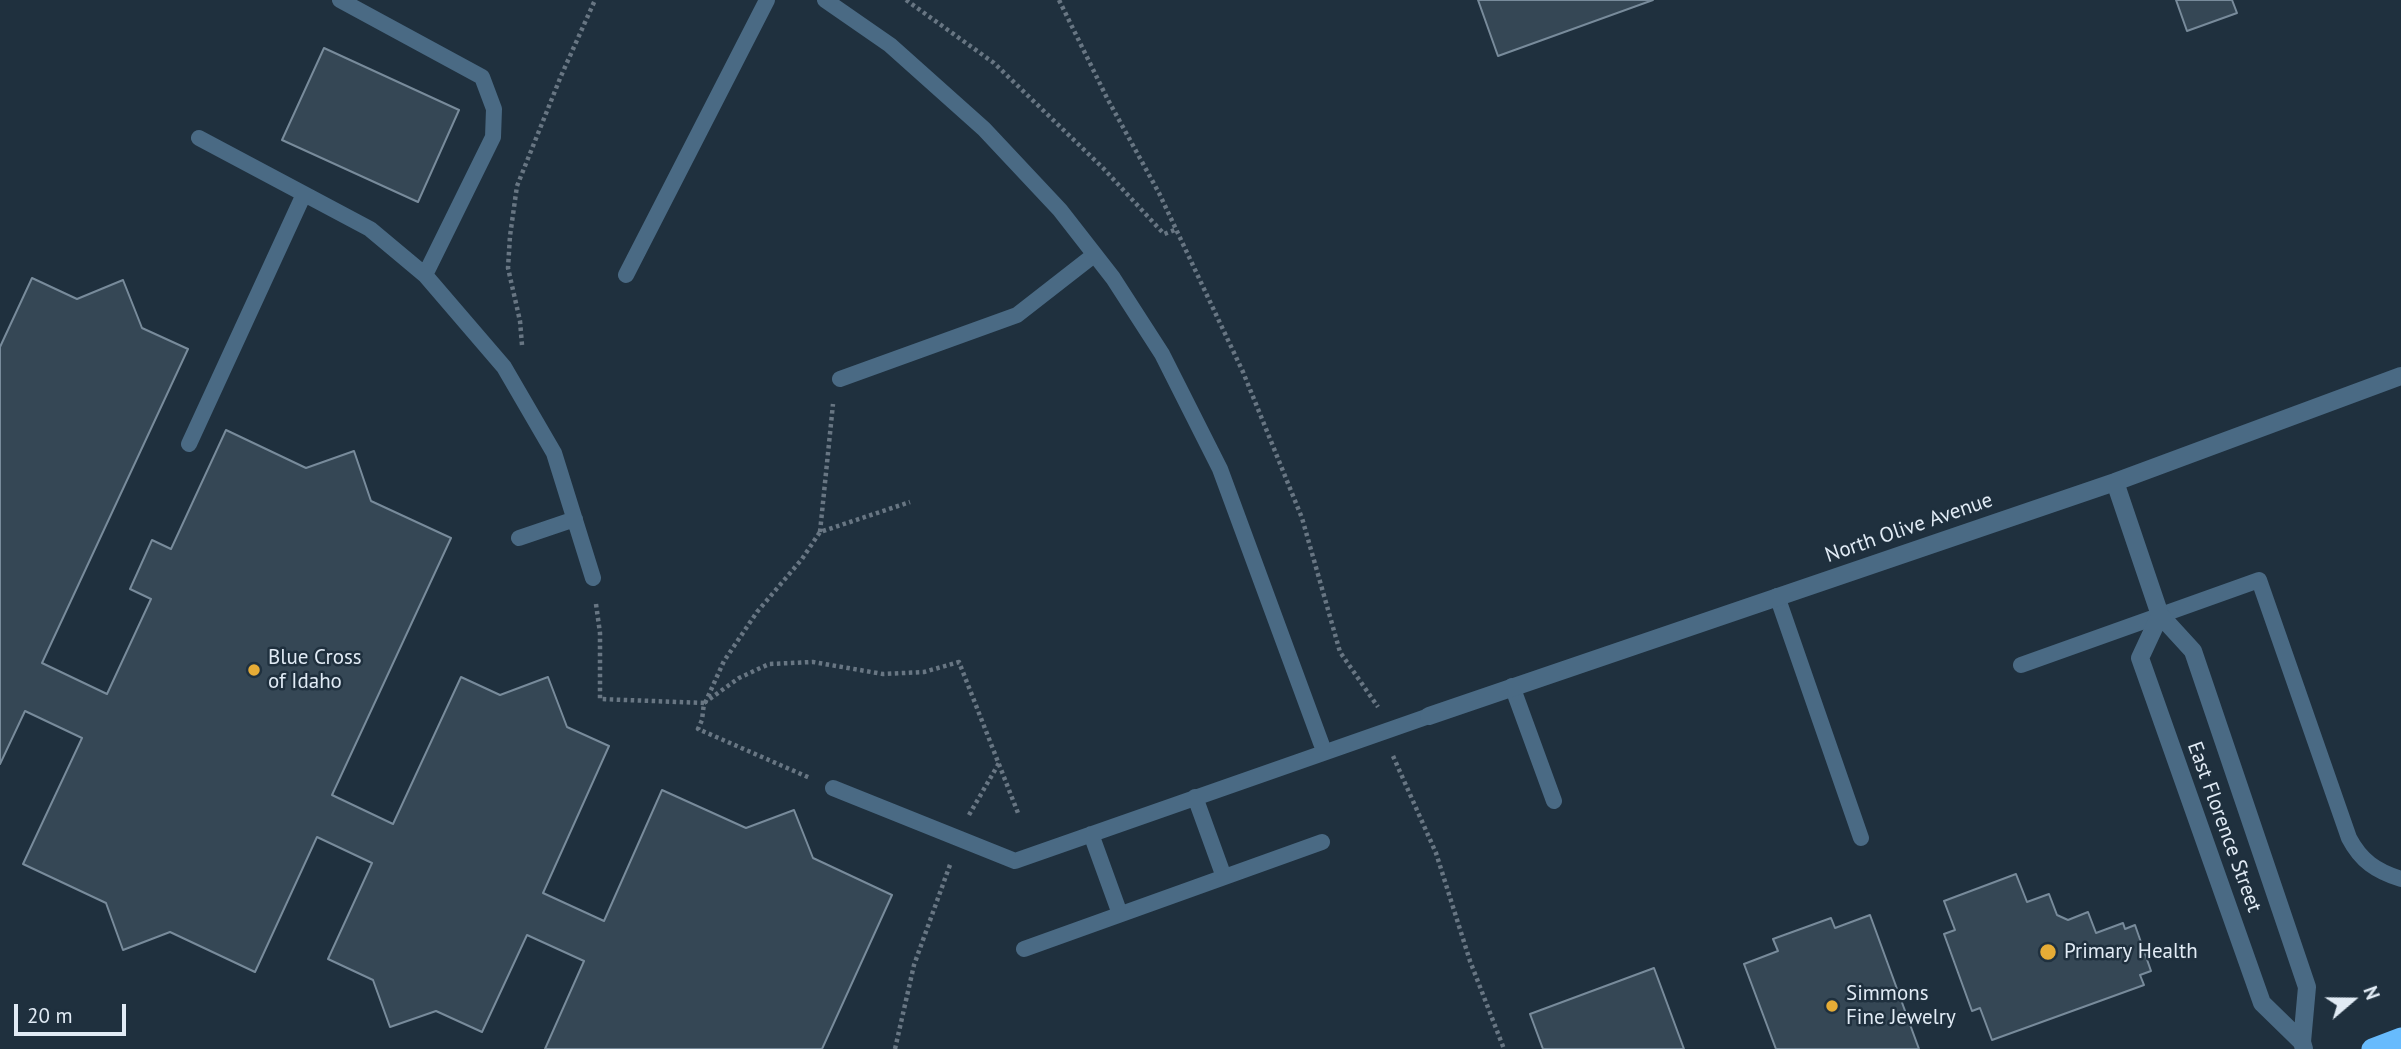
<!DOCTYPE html>
<style>
body{margin:0}
#map{position:relative;width:2401px;height:1049px;overflow:hidden;background:#1f303e;font-family:"PT Sans",sans-serif}
canvas{display:block}
.north{position:absolute;left:2317px;top:965px;width:70px;height:70px;-webkit-text-stroke:5px #1f303e;paint-order:stroke;rotate:70deg;font-size:19px;font-weight:700;line-height:28px;text-align:center;color:#e1ebf5}
.north::after{content:'';display:block;margin:auto;width:24px;height:32px;background:#e1ebf5;clip-path:polygon(50% 0,100% 100%,50% 72%,0 100%)}
.scale{position:absolute;left:14px;top:1004px;width:112px;height:32px;box-sizing:border-box;border:4px solid #e1ebf5;border-top:0;padding-left:9px;font-size:21px;line-height:24px;white-space:nowrap;color:#e1ebf5;-webkit-text-stroke:5px #1f303e;paint-order:stroke}
</style>
<div id="map">
<canvas width="2401" height="1049"></canvas>
<div class="north">N</div>
<div class="scale">20 m</div>
</div>
<script>
const ctx = document.querySelector('canvas').getContext('2d');
ctx.lineJoin = 'round';
function fillPath(path, color) { ctx.fillStyle = color; ctx.fill(path, 'evenodd'); }
function stroke(path, color, width, dash) { ctx.strokeStyle = color; ctx.lineWidth = width; ctx.lineCap = dash ? 'butt' : 'round'; ctx.setLineDash(dash || []); ctx.stroke(path); }
function drawText(font, color, halo, rows, align = 'center') {
  ctx.font = font + ' "PT Sans",sans-serif'; ctx.lineWidth = 5; ctx.setLineDash([]); ctx.textBaseline = 'middle'; ctx.strokeStyle = halo; ctx.fillStyle = color; for (const [text, x, y, turn = 0] of rows) {
    ctx.save(); ctx.translate(x, y); ctx.rotate((+turn || 0) * Math.PI / 180); ctx.textAlign = isNaN(turn) ? turn : align; if (halo) ctx.strokeText(text, 0, 0); ctx.fillText(text, 0, 0); ctx.restore();
  }
}
const building = new Path2D(`
 M1478,0H1653L1498,56Z
 M2176,0H2232L2237,13L2187,31Z
 M324,48L459,110L418,202L282,140Z
 M32,278L77,299L123,280L142,328L188,349L42,663L107,694L151,599L130,589L152,540L171,549L226,430L306,468L354,451L371,501L451,538L332,795L393,824L461,677L500,695L548,677L567,727L609,746L543,893L604,921L662,790L746,828L794,810L813,858L892,895L822,1049H545L584,961L527,935L482,1032L436,1011L390,1027L373,980L328,959L372,863L317,837L255,972L170,932L123,950L106,903L23,864L82,738L25,711L0,764V347Z
 M2016,874L2027,902L2049,894L2057,915L2068,920L2088,912L2096,933L2123,923L2125,929L2135,925L2151,971L2140,975L2144,985L1992,1040L1980,1008L1972,1011L1944,934L1955,930L1944,901Z
 M1870,915L1919,1049H1776L1744,964L1778,951L1773,939L1831,918L1835,928Z
 M1654,968L1684,1049H1543L1530,1014Z`);
const path = new Path2D(`
 M906,0L994,63L1103,168L1164,234L1177,229
 M1059,0L1107,98L1159,193L1243,372L1302,518L1340,652L1378,707
 M522,345L520,321L508,268L510,236L517,186L561,76L595,0
 M820,532L833,404
 M596,604L600,633V699L704,703L702,720L698,729L810,778
 M704,703L739,678L769,664L813,662L883,674L924,672L959,662L1018,813
 M705,703L724,661L757,612L802,559L820,532L910,502
 M1393,756L1436,853L1470,961L1504,1049
 M969,815L999,763
 M895,1049L914,965L951,862`);
const lane = new Path2D(`
 M825,0L890,45L984,129L1060,210L1113,278L1162,354L1220,469L1324,751
 M199,138L370,229L425,275L493,137L494,109L482,77L340,0
 M425,275L504,367L554,453L593,578
 M626,275L767,0
 M840,379L1017,315L1094,255
 M189,444L304,194
 M519,538L575,519
 M1777,596L1861,838
 M2021,665L2259,580L2349,838C2361,861 2376,871 2401,879
 M1512,686L1554,801
 M833,788L1015,861L1429,716
 M1195,797L1224,877
 M1091,834L1120,914
 M1024,949L1322,842`);
const street = new Path2D(`
 M2115,482L2160,615L2193,651L2307,987L2302,1042L2304,1049
 M2160,615L2140,658L2262,1003L2302,1042
 M1429,716L2115,482L2401,376`);
const highway = new Path2D(`
 M2372,1049L2401,1038`);
const markers = [
 [254,670,7,"#e6ac36"],
 [2048,952,9,"#e6ac36"],
 [1832,1006,7,"#e6ac36"]
];
const streetNames = [
 ["North Olive Avenue",1909,528,-19],
 ["East Florence Street",2224,827,70]
];
const poiNames = [
 ["Blue Cross",268,658],
 ["of Idaho",268,682],
 ["Primary Health",2064,952],
 ["Simmons",1846,994],
 ["Fine Jewelry",1846,1018]
];
fillPath(building, '#354755');
stroke(building, '#788b9b', 2);
stroke(path, '#687683', 4.5, [3.5, 3.5]);
stroke(lane, '#4a6a84', 16);
stroke(street, '#4a6a84', 18);
stroke(highway, '#67bbfd', 21);
for (const [x, y, r, color] of markers) { const dot = new Path2D(); dot.arc(x, y, r, 0, 2 * Math.PI); ctx.fillStyle = color; ctx.fill(dot); stroke(dot, '#1f303e', 2.5); }
drawText('21px', '#e1ebf5', '#1f303e', streetNames);
drawText('21px', '#e1ebf5', '#1f303e', poiNames, 'left');
</script>
